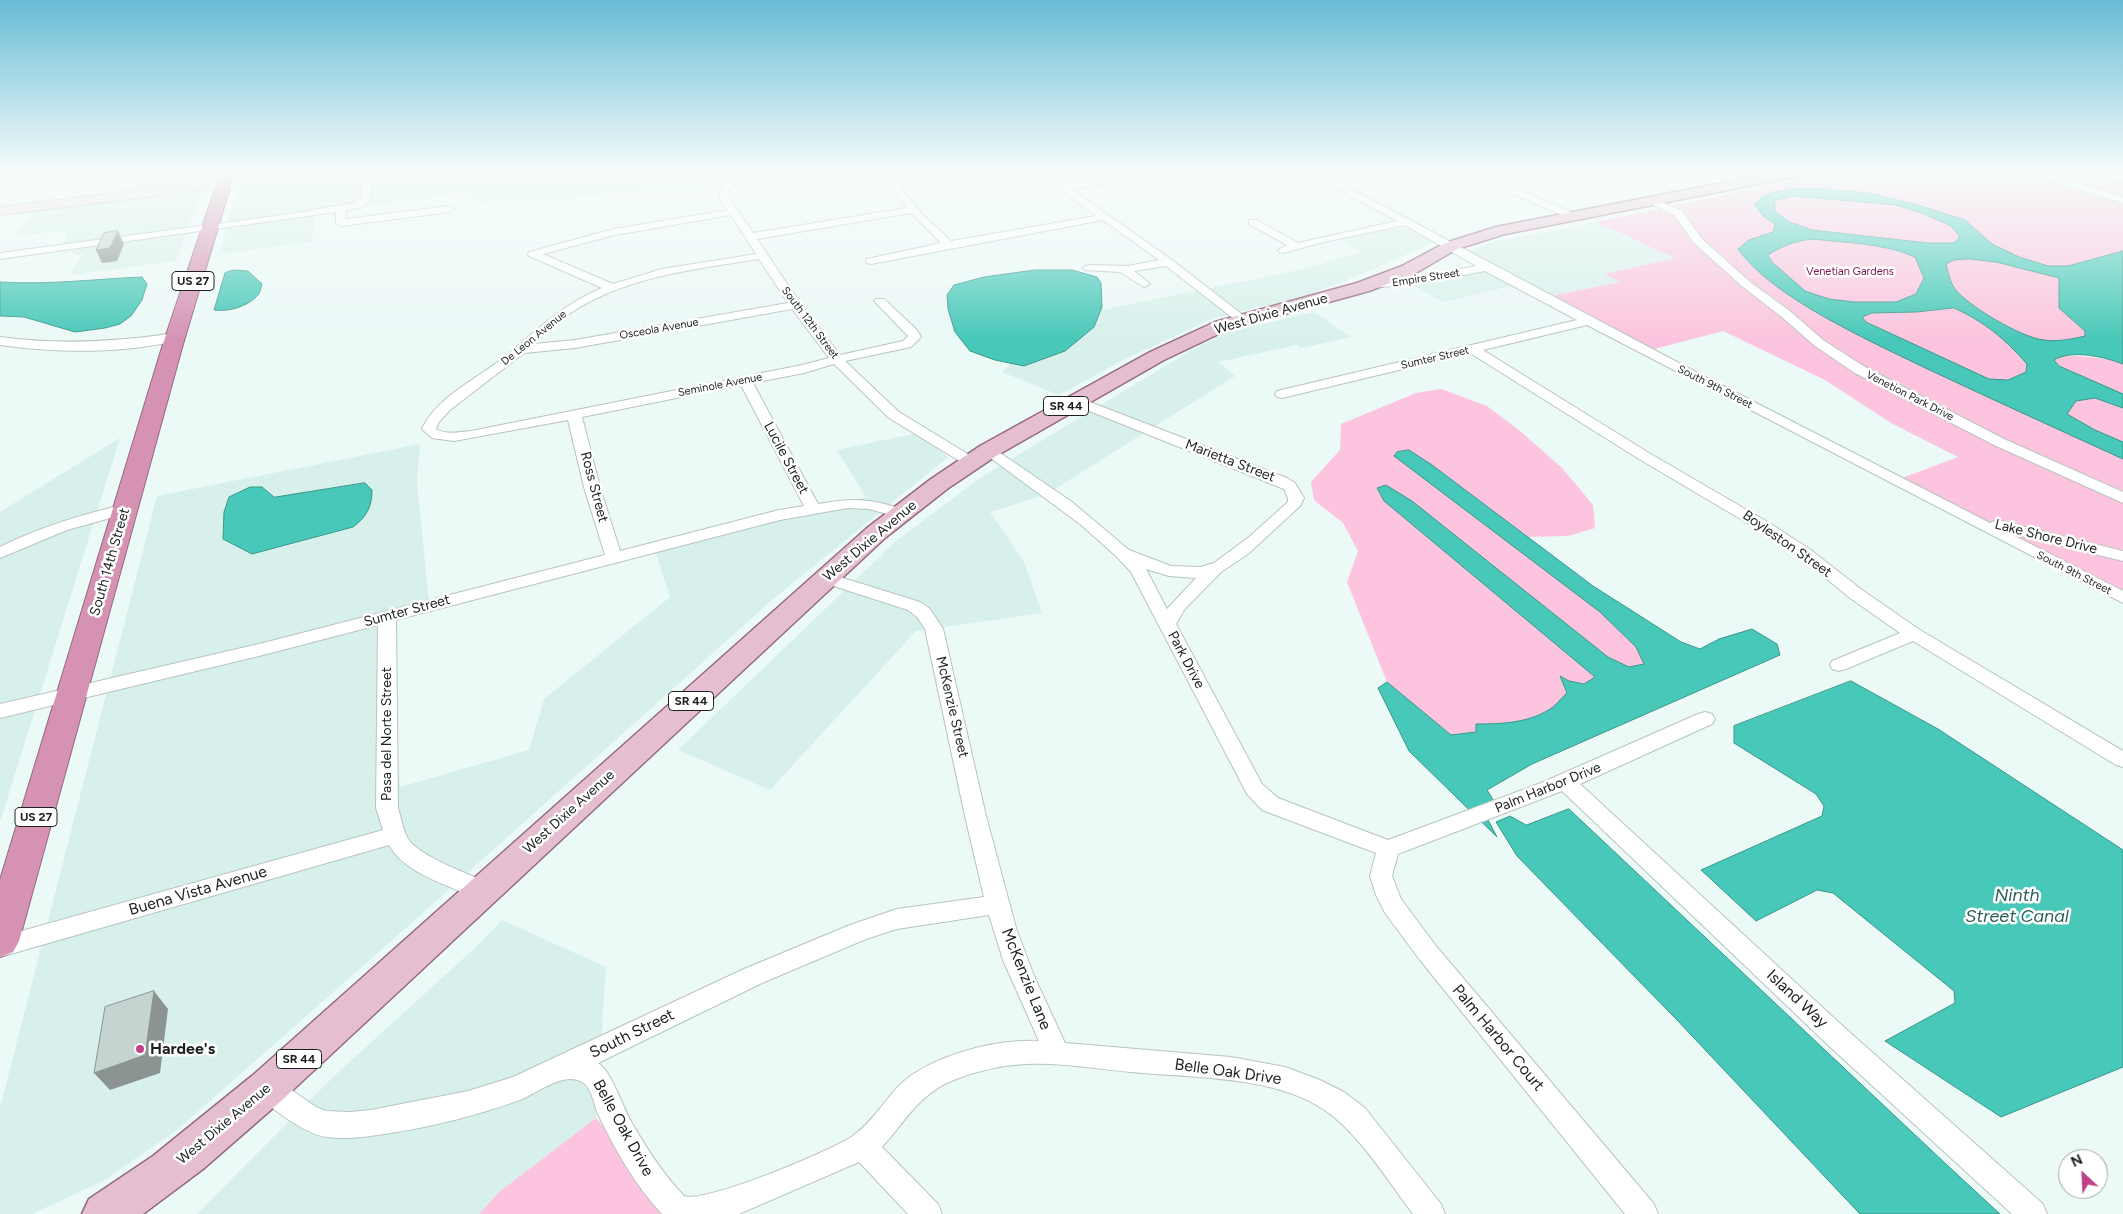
<!DOCTYPE html>
<style>
body{margin:0}
#map{position:relative;width:2123px;height:1214px;overflow:hidden;background:#ebf9f7;font-family:Figtree,sans-serif}
canvas{display:block}
.north{position:absolute;left:2058px;top:1149px;width:50px;height:50px;box-sizing:border-box;background:#fff;border:1px solid #a4a6a6;border-radius:50%;rotate:335deg;font-size:14px;font-weight:700;line-height:20px;text-align:center;color:#1c2120}
.north::after{content:'';display:block;margin:auto;width:18px;height:22px;background:#c1408a;clip-path:polygon(50% 0,100% 100%,50% 72%,0 100%)}
</style>
<div id="map">
<canvas width="2123" height="1214"></canvas>
<div class="north">N</div>
</div>
<script>
const ctx = document.querySelector('canvas').getContext('2d');
ctx.lineJoin = 'round';
function fillPath(path, color) { ctx.fillStyle = color; ctx.fill(path, 'evenodd'); }
function stroke(path, color, width, dash) { ctx.strokeStyle = color; ctx.lineWidth = width; ctx.lineCap = dash ? 'butt' : 'round'; ctx.setLineDash(dash || []); ctx.stroke(path); }
function drawText(font, color, halo, rows, align = 'center') {
  ctx.font = font + ' Figtree,sans-serif'; ctx.lineWidth = 5; ctx.setLineDash([]); ctx.textBaseline = 'middle'; ctx.strokeStyle = halo; ctx.fillStyle = color; for (const [text, x, y, turn = 0] of rows) {
    ctx.save(); ctx.translate(x, y); ctx.rotate((+turn || 0) * Math.PI / 180); ctx.textAlign = isNaN(turn) ? turn : align; if (halo) ctx.strokeText(text, 0, 0); ctx.fillText(text, 0, 0); ctx.restore();
  }
}
const built = new Path2D(`
 M140,171H208L204,185L129,194Z
 M337,171H735L728,185L514,202L479,203L470,192L315,213L312,242L220,254L239,183Z
 M203,188L176,261L70,275L81,257L63,247L69,230L17,236L34,208Z
 M1596,222L1676,258L1605,274L1621,282L1546,297L1520,284L1443,302L1414,286L1491,269L1463,253L1496,241Z
 M1416,225L1442,238L1374,269L1306,296L1214,318L1127,358L1059,395L1002,372L1011,363L1024,366L1065,351L1094,327L1101,310L1306,269L1362,251L1341,239Z
 M1314,312L1351,337L1301,348L1296,345L1218,362L1235,376L1047,494L990,512L1024,562L1042,613L916,631L770,790L678,750L895,542L980,478L1192,350L1228,332Z
 M918,433L948,457L772,600L406,928L177,1130L103,1181L32,1214H0V1108L157,496L420,444L417,482L429,604L388,614L400,787L529,750L544,699L670,597L655,551L866,497L837,450ZM365,483L353,527L286,546L252,554L262,487L274,497Z
 M120,438L0,822V512Z
 M502,920L606,967L596,1118L499,1192L479,1214H197L332,1078L475,948Z`);
const green = new Path2D(`
 M1838,171H2123V251L2068,266H2048L2019,257L1992,244L1964,219L1868,193L1826,189H1788L1763,196V216L1775,224L1773,232L1749,240L1738,249L1863,338L2123,459V597L1894,481L1958,457L1891,423L1825,380L1723,331L1647,351L1546,297L1620,282L1604,274L1675,258L1596,222Z
 M1793,196L1896,205L1925,214L1951,226L1961,237L1954,243H1928L1812,230L1789,222L1776,212L1774,201Z
 M1812,239C1847,243 1883,244 1915,257L1924,278L1916,294L1896,302H1854L1829,299L1805,291L1772,262L1768,255C1783,246 1795,241 1812,239Z
 M1969,259L1996,262L2059,278V308L2085,331L2086,337C2072,338 2057,342 2043,340C2022,338 1968,306 1955,289C1950,282 1948,272 1946,264L1954,260Z
 M1954,308C1985,322 2004,339 2027,364L2026,372L2008,380L1989,379L1866,322L1861,317L1872,313L1916,312Z
 M2062,356C2083,356 2103,357 2123,364V394L2059,366L2054,360Z
 M1441,389L1487,406L1520,431L1562,468L1593,505L1595,528L1568,536L1528,537L1432,465L1537,563L1600,612L1636,647L1644,665L1629,667L1608,657L1412,501L1377,488L1384,501L1595,677L1584,684L1569,681L1561,676L1567,693C1562,697 1558,702 1553,707C1532,723 1502,724 1476,724V732L1451,735L1387,682L1347,582L1358,551L1343,523L1314,500L1311,482L1340,450L1341,424L1416,393Z
 M2095,398L2123,408V442L2095,430L2067,414L2076,401Z
 M596,1118L648,1181L698,1214H479L499,1192Z`);
const water = new Path2D(`
 M1788,189H1826L1868,193L1918,205L1965,220L1992,244L2019,257L2048,266H2068L2123,251V364C2104,357 2073,349 2054,360L2059,366L2123,394V408L2095,398L2076,401L2067,414L2095,430L2123,442V459C2055,428 1987,397 1919,365C1866,339 1772,297 1738,249L1749,240L1773,232L1775,224L1763,216L1755,205L1763,196ZM1793,196L1896,205L1924,214L1951,226L1960,237L1954,243H1928L1812,230L1789,222L1776,212L1774,201ZM1812,239C1847,243 1883,243 1915,257L1924,278L1916,294L1896,302H1854L1829,299L1805,291L1772,262L1768,255C1782,246 1795,241 1812,239ZM1969,259L1996,262L2059,278V308L2085,331V336C2073,339 2056,342 2044,340C2022,338 1968,306 1955,289C1950,282 1948,272 1946,264L1954,260ZM1954,308C1985,322 2005,339 2027,364L2026,372L2008,380L1989,379L1866,322L1862,317L1872,313L1916,312Z
 M234,270L248,271L262,284C261,288 260,294 257,296C247,307 228,312 214,310L225,273Z
 M1035,270H1072L1097,277L1101,283L1102,307L1094,327L1065,351L1024,366L995,360L970,351L955,332L948,309L947,295L954,285L984,277Z
 M142,277L147,284L142,300L131,316L120,324L105,328L75,332L24,317L0,316V282C48,285 95,279 142,277Z
 M1409,450L1432,465L1593,586L1681,642L1700,649L1719,639L1752,629L1777,644L1780,655L1532,764L1487,790L1500,811L1487,818L1497,837L1409,751L1378,688L1387,682L1451,735L1476,732V724C1502,724 1531,723 1553,707C1558,703 1562,697 1567,693L1560,676L1569,681L1584,684L1595,677L1384,501L1377,488L1386,485L1412,501L1608,657L1629,667L1644,664L1636,647L1600,612L1394,456L1397,452Z
 M365,483L372,490C372,508 366,517 353,527L252,554L223,539L224,512L229,497L250,487H262L274,497Z
 M1851,681L1938,729L2123,850V1067L2001,1117L1885,1041L1955,1003L1954,991L1833,893L1817,890L1756,921L1701,870L1822,816L1824,806L1816,794L1734,743V726Z
 M1569,809L1947,1165L2000,1214H1860L1676,1019L1517,856L1496,822L1510,816L1526,825Z`);
const street = new Path2D(`
 M361,171H371V196L365,206L346,211V219L449,206L454,209L449,212L341,226L336,223V212L0,259V253L290,214L354,203L361,196Z
 M731,171H741L742,175L729,191L730,199L753,233L907,208L889,185L888,171H898L899,185L901,189L924,216L951,241L1096,216L1035,171H1046L1064,184L1146,171H1170L1165,174L1071,189L1172,260L1248,319L1246,322H1238L1166,266L1134,271L1150,284L1144,287L1120,272L1085,270L1083,268L1085,266L1089,265L1128,266L1159,260L1103,220L871,264L867,263L866,261L867,259L941,243L911,213L757,239L800,303L840,355L903,341L908,336L876,303L874,301L876,299H884L917,330L921,337L911,347L845,361L899,412L976,459L978,462L976,465H966L889,418L834,364L804,373L753,383L818,504C857,497 869,499 907,510L909,513L907,516L901,518L869,509L848,508L780,520L396,620L398,808C401,818 403,829 407,837C416,856 472,875 491,884L494,891L491,898L483,900L475,898C447,884 405,874 389,845L0,957V937L383,830L376,808L378,625L263,655L0,718V704L263,643L605,555L584,487L568,420L454,441L432,438L422,429C436,398 473,381 499,361C535,333 559,306 602,288L529,256L528,254L529,252L614,229L727,210L720,199L719,191L732,175ZM731,215L756,254L662,269L613,284L543,254L615,235ZM759,259L788,303L575,340L534,344C546,333 558,321 572,312C628,276 696,269 759,259ZM792,309L829,358L802,365L471,431C460,432 446,435 436,429L439,422L450,410L524,353L575,348ZM741,385L804,506L779,510L620,551L600,487L582,417Z
 M1304,171H1316L1331,179L1379,171H1403L1398,174L1340,183L1692,370L1990,523L1997,520L2123,551V561L2009,533L2123,591V603L1587,325L1483,350L1649,453L1771,524L1811,550L1862,590L1920,630L2123,751V767L2116,765L1913,641L1846,669L1839,671L1832,669L1830,665L1832,661L1900,633L1850,598L1799,556L1759,530L1639,459L1470,353L1282,398L1277,397L1275,394L1277,391L1577,320L1485,271L1415,284L1360,289L1358,287L1360,285L1364,284L1415,278L1476,266L1405,225L1324,242L1283,253L1279,252L1278,250L1287,245L1249,224V220H1257L1298,243L1397,221Z
 M1466,171H1479L1505,183L1574,171H1596L1591,174L1514,187L1575,214V218L1571,219L1500,188Z
 M1707,171H1721L1749,183L1744,186L1741,185Z
 M2021,171H2036L2123,197V203Z
 M2089,171H2105L2123,176V182Z
 M1652,198L1682,211L1702,239L1750,282L1791,312L1823,340L1865,367L2004,439L2123,492V503L1994,445L1855,373L1815,346L1783,318L1742,286L1694,243L1674,215L1649,203V199Z
 M175,333L179,334L181,337L179,340C123,354 57,353 0,345V337C59,345 116,342 175,333Z
 M1077,397L1287,478L1295,483L1304,498L1300,506L1248,554L1221,572L1184,610L1176,624L1262,784L1278,798L1388,840L1541,783L1698,714L1705,712L1712,714L1715,719L1712,724L1580,784L1846,1029L2043,1204L2047,1214H2012L1828,1045L1562,791L1398,854L1392,876L1401,899L1436,946L1654,1204L1658,1214H1625L1420,960L1385,913L1376,895L1370,876L1376,853L1262,810L1247,794L1131,572L1116,556L1080,524L981,451L983,448H993L1072,502L1129,550L1171,566L1201,567L1214,563L1249,537L1288,502V498L1284,489L1072,404L1070,401L1072,398ZM1146,569L1169,576L1196,578L1167,609Z
 M126,504L132,506L134,509L132,512L67,530L0,558V547C40,527 83,514 126,504Z
 M827,573L920,602L930,609L943,629L986,816L1016,928L1034,976L1065,1043L1231,1057L1285,1067L1320,1080L1344,1092L1365,1108L1441,1204L1445,1214H1413C1388,1181 1359,1134 1326,1111C1275,1075 1191,1078 1131,1072C1097,1069 1060,1062 1026,1064C1001,1065 972,1072 949,1082C918,1096 904,1123 882,1147L938,1204L942,1214H908L859,1162L739,1214H662C635,1185 614,1148 597,1112C594,1103 591,1087 582,1082C564,1071 537,1093 520,1100C478,1115 435,1126 391,1133C371,1136 348,1140 327,1137C312,1135 296,1125 283,1116C272,1107 259,1101 254,1088L258,1079L267,1076L276,1079L316,1107L326,1111L350,1112L371,1110L468,1091L513,1077L744,969L850,925L897,909L984,897L965,816L925,629L917,617L908,610L821,582L819,578L821,574ZM989,915L1003,960L1039,1041C1000,1039 952,1051 918,1071C891,1086 879,1117 854,1135C834,1150 704,1204 684,1196C663,1174 647,1149 632,1123C623,1108 611,1070 598,1063L762,983L866,939L897,929Z`);
const secondary = new Path2D(`
 M294,171H332L326,175L0,215V207Z`);
const primary = new Path2D(`
 M1783,171H1812L1805,175L1505,234L1457,249L1414,274L1369,291L1227,330L1164,360L996,456L947,489L885,538L281,1101L203,1169L143,1214H82L89,1199L153,1156L253,1075L867,528L931,479L980,446L1150,352L1215,322L1357,283L1402,266L1445,243L1496,227Z`);
const highway = new Path2D(`
 M221,171H235L183,344L19,941L13,952L0,957V880L163,344Z`);
const shadedWall = new Path2D(`
 M140,171H155L140,173Z
 M118,231L124,244L117,261L102,263L96,250Z
 M154,991L168,1009L160,1073L110,1090L94,1073Z`);
const building = new Path2D(`
 M118,231L110,248L96,250L104,233Z
 M154,991L145,1055L94,1073L105,1007Z`);
const markers = [
 [140,1049,5,"#c1408a"]
];
const farParknames = [
 ["Venetian Gardens",1850,272]
];
const farStreetnames = [
 ["Empire Street",1426,278,-9],
 ["South 12th Street",810,323,53],
 ["Osceola Avenue",659,329,-10],
 ["De Leon Avenue",534,338,-39],
 ["Sumter Street",1435,358,-13],
 ["Seminole Avenue",720,385,-11],
 ["South 9th Street",1715,387,27],
 ["Venetion Park Drive",1910,396,27],
 ["South 9th Street",2074,573,27]
];
const shields = [
 [193,281,42],
 [1066,406,45],
 [691,701,45],
 [36,817,42],
 [299,1059,45]
];
const shieldNames = [
 ["US 27",193,281],
 ["SR 44",1066,406],
 ["SR 44",691,701],
 ["US 27",36,817],
 ["SR 44",299,1059]
];
const streetNames = [
 ["West Dixie Avenue",1271,314,-16],
 ["Lucile Street",786,458,62],
 ["Marietta Street",1230,461,21],
 ["Ross Street",594,487,75],
 ["Lake Shore Drive",2046,537,14],
 ["West Dixie Avenue",870,541,-40],
 ["Boyleston Street",1787,544,35],
 ["South 14th Street",110,562,-74],
 ["Sumter Street",407,611,-15],
 ["Park Drive",1186,660,62],
 ["McKenzie Street",952,707,77],
 ["Pasa del Norte Street",387,734,-90],
 ["Palm Harbor Drive",1548,788,-22],
 ["West Dixie Avenue",569,812,-42],
 ["West Dixie Avenue",224,1124,-40]
];
const nearStreetnames = [
 ["Buena Vista Avenue",198,891,-16],
 ["McKenzie Lane",1026,979,68],
 ["Island Way",1797,999,43],
 ["South Street",632,1034,-26],
 ["Palm Harbor Court",1498,1038,50],
 ["Belle Oak Drive",1228,1072,8],
 ["Belle Oak Drive",623,1128,61]
];
const nearPoinames = [
 ["Hardee's",150,1049]
];
const nearWaternames = [
 ["Ninth",2017,896],
 ["Street Canal",2017,917]
];
fillPath(built, '#d8f0eb');
fillPath(green, '#fcc4de');
fillPath(water, '#47c8b8');
stroke(water, '#3a968a', 1);
stroke(street, '#b7c4c2', 2);
stroke(secondary, '#b7c4c2', 2);
stroke(primary, '#946a80', 3);
stroke(highway, '#946a80', 2);
fillPath(street, '#fff');
fillPath(secondary, '#f2dee8');
fillPath(primary, '#e6bed1');
fillPath(highway, '#d592b3');
fillPath(shadedWall, '#8b9492');
fillPath(building, '#c6d4d1');
stroke(building, '#8b9492', 1);
const sky = ctx.createLinearGradient(0, 0, 0, 341);
sky.addColorStop(0, '#67bcd5');
sky.addColorStop(0.5, '#f6fcfb');
sky.addColorStop(1, '#f6fcfb00');
ctx.fillStyle = sky;
ctx.fillRect(0, 0, 2123, 341);
for (const [x, y, r, color] of markers) { const dot = new Path2D(); dot.arc(x, y, r, 0, 2 * Math.PI); ctx.fillStyle = color; ctx.fill(dot); stroke(dot, '#fff', 2); }
drawText('11px', '#781651', '#fff', farParknames);
drawText('11px', '#1c2120', '#fff', farStreetnames);
for (const [x, y, w] of shields) { const box = new Path2D(); box.roundRect(x - w / 2, y - 9.5, w, 19, 4); ctx.fillStyle = '#fff'; ctx.fill(box); stroke(box, '#1c2120', 1); }
drawText('bold 12px', '#1c2120', null, shieldNames);
drawText('14px', '#1c2120', '#fff', streetNames);
drawText('16px', '#1c2120', '#fff', nearStreetnames);
drawText('bold 16px', '#1c2120', '#fff', nearPoinames, 'left');
drawText('italic 18px', '#2b5f58', '#fff', nearWaternames);
</script>
